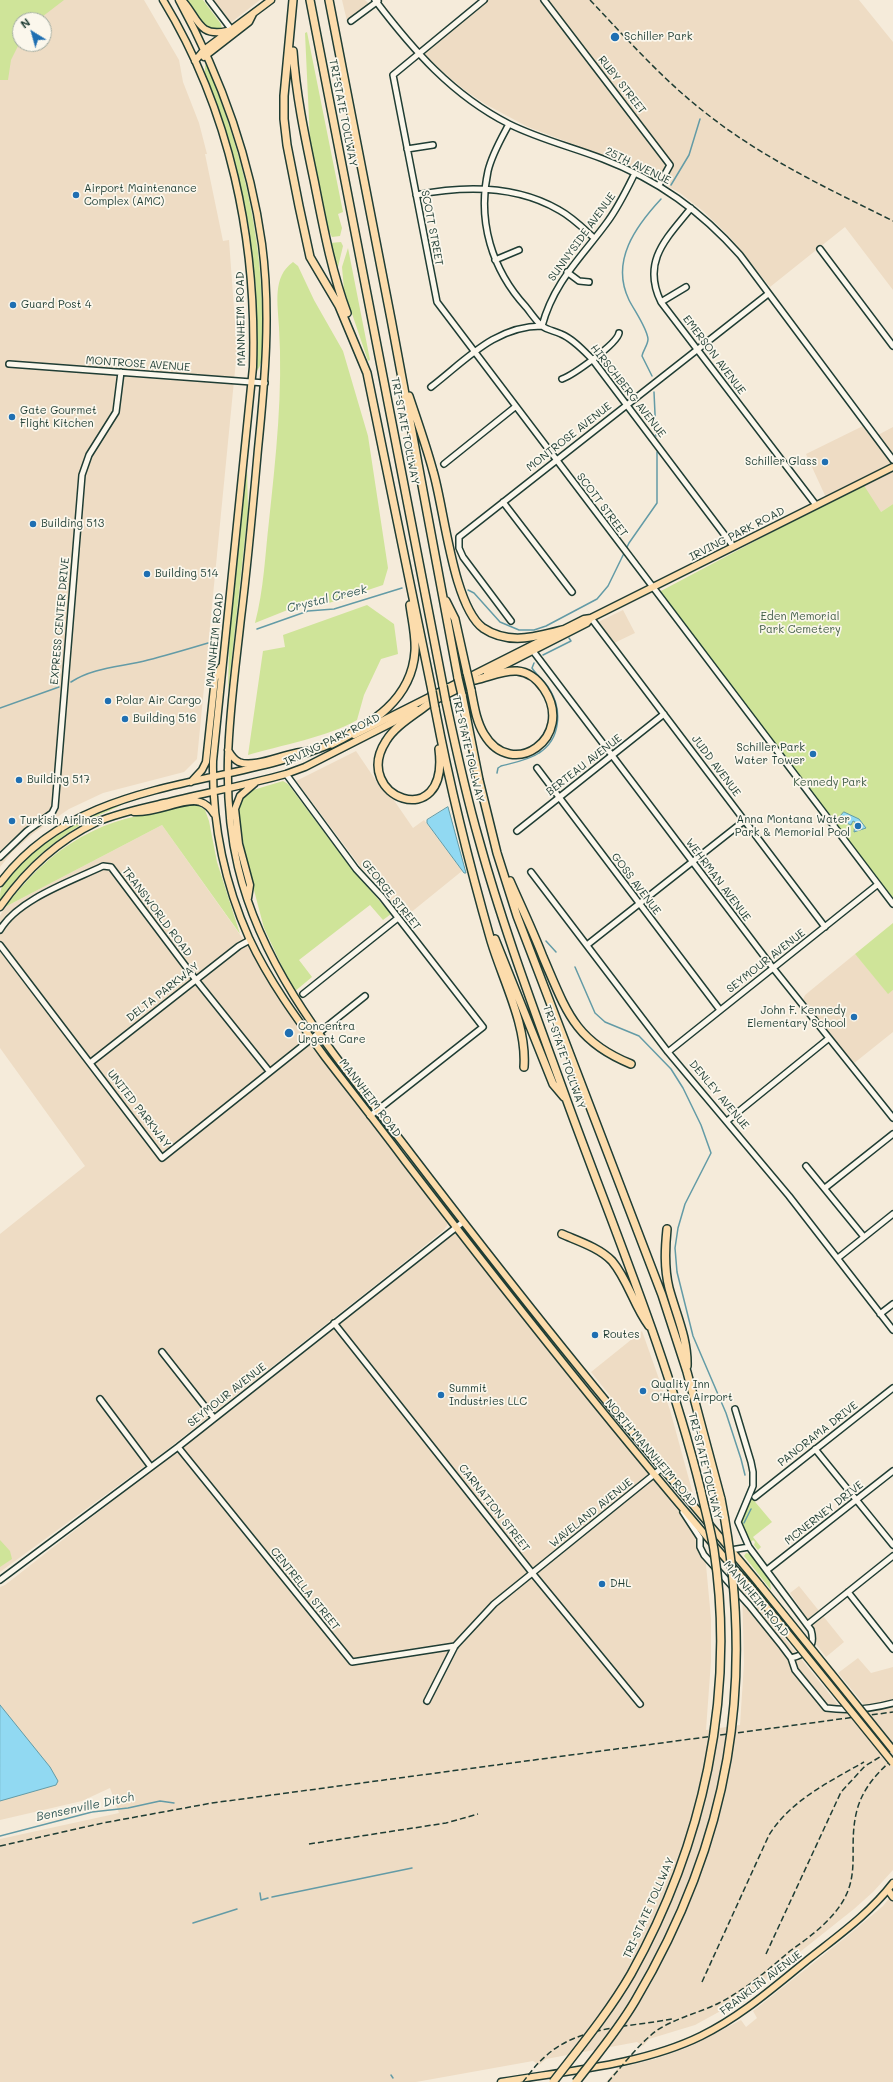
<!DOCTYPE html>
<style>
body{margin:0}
#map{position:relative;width:893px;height:2082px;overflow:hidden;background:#f5ebda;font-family:Mali,sans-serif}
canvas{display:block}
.north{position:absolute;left:12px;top:12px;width:40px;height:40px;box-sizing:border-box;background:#fbf7ec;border:1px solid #a3ada2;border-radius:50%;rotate:323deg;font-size:11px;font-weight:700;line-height:16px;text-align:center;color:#1f3d34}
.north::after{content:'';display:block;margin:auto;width:14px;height:18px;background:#1f6fb2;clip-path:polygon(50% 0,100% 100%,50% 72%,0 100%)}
</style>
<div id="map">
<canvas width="893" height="2082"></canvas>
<div class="north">N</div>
</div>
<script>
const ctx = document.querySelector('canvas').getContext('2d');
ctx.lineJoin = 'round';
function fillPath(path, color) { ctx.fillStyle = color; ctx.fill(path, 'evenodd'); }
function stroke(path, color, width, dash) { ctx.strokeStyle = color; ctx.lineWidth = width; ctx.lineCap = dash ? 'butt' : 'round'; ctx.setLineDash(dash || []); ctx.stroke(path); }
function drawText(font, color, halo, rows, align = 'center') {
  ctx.font = font + ' Mali,sans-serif'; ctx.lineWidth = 3.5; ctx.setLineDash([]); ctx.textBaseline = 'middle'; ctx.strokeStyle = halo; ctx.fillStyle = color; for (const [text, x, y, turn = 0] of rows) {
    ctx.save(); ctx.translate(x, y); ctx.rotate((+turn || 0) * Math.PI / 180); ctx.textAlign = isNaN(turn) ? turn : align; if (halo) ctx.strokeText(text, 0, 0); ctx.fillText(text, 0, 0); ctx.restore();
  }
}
const built = new Path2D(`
 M0,0H144L179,60L183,82L199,123L207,154H205L223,241L229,240L237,350L197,759L184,772L103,793L69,809L34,833L12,852L0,867ZM20,20H44V44H20Z
 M211,0H260L229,24Z
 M342,0H365L369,4L347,21Z
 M486,0H859L893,42V290L845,227L770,287L729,236L703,211L680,193L636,168L528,127L485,104L466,91L445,74L422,52Z
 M867,424L876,436L893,427V504L881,512L828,502L806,454Z
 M623,610L635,633L612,644L596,623Z
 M356,751L381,788L391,796L413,828L424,820L462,871L404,918L377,883L360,866L296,781Z
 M162,825L253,953L279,999L305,1037L448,1224L444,1230L392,1272L164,1452L0,1572V1234L85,1166L0,1048V916L5,907Z
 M855,954L888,993L893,990V1032L853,1064L803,1000L805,995Z
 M455,1233L704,1543L711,1619V1661L706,1730L740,1725L744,1663L742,1586L845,1713L873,1711L893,1706V1870L873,1892L854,1909L737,2002L695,2025L649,2039L643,2046L637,2042L546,2059L539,2065L533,2061L416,2082H0V1839L119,1813L110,1788L82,1801L0,1820V1587L5,1585Z
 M642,1331L670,1410L693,1494L656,1453L591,1372Z
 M799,1586L844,1642L826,1657L815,1643L813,1627L790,1593Z
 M858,1658L871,1673L893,1667V1701L866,1707L838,1673Z
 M893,1893V2082H606L618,2068L655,2059L689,2047L741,2020L746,2027L757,2018L753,2011L846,1937L883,1906Z`);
const green = new Path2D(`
 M0,0H64L38,20H20V42L11,60L8,80H0Z
 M188,0H203L221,24L222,29L214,32L204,26Z
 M307,32L343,212L338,214L342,228L340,236L332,237L327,227H325L310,141L305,33Z
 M205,64C210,69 214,83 217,91C246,167 264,250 262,332C262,344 265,360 257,371L256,289L249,227L231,146L205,75Z
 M341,242L343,246L337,271L330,243Z
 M348,248L370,360L368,361L344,290L342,267Z
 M293,262L298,266L314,300L343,351L368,436L388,568L383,585L329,603H305L255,623C264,589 265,555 269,521C276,456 283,392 279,327C278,304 272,277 293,262Z
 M247,466L248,511L228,693L229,642Z
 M863,484L881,512L893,504V898L659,592Z
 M367,605L394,624L398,654L381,659L364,695L357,720C330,736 279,746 248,755L263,651L285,647L283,635Z
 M283,781L288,784L351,868L391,914L383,920L370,905L299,960L312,977L294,992L264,928L246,860L239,815V805L245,795L253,790Z
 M126,802C124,805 98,815 91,819C55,839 23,866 0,901C0,897 0,892 1,889C16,860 65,827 94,813C104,809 115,806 126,802Z
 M190,803L199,806L205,810L209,821L217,862L240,934L162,825L5,907C33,871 61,844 104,826C131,815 162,812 190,803Z
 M893,923V990L888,994L855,954Z
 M751,1497L772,1522L753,1537L761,1547L758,1550L754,1545L755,1542L753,1540L751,1542L740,1523Z
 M0,1540L10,1551L12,1559L0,1567Z
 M746,1553L750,1554L770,1581L771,1590L744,1556Z`);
const water = new Path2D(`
 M448,807L466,873H464L427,823V820Z
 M844,812L859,819L866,828L854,832L855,822L853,821L851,825L838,819Z
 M0,1705L50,1767L58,1781L56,1785L0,1801Z`);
const stream = new Path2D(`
 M671,185L689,155L700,119
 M652,376L642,356C643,350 648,345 648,339C647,328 634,310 629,300C610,261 636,226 661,199
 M654,392L656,436
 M468,590L474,593L500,622L519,630H534L546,626L597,599L608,586L629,543L657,503V452
 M257,629L308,611L334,609L402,588
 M543,655L571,641L569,638
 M71,682C94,667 122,667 148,660C168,655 188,649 208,643
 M0,708L59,687
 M497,773L498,768L501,766C513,763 529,760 539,753C561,739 562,710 550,690C545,681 537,676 532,668L534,663
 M546,941L556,952
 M575,967L595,1013L605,1022L639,1036L671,1069L683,1088L701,1125L711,1153L685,1204L678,1228L675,1248L677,1272L693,1336L726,1413L741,1459L745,1475
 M744,1523L751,1509
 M0,1836L92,1812L128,1808L160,1801L174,1803
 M260,1893L261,1900L268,1898
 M272,1897L412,1868
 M193,1923L237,1909
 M391,2075L393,2078`);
const minor = new Path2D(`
 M209,0L231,29
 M375,0C413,50 452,95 509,124C539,139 572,147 603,159C658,180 701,211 740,255L893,460
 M484,0L393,75L437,302L893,904
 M544,0L670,165L659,185
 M351,21L378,1
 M509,124C501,139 492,154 488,171C477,221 492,270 526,307C531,313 536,321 542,326C547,330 555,331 561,334C573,339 583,350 592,359L733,546
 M407,149L433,145
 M416,195C462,186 516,185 559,210C572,217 583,228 594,238
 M691,208C667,238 641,261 661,302L816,505
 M820,249L893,346
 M495,260L519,250
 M567,272L579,281L589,282
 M661,302L686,287
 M9,364L265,383
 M562,379C573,375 617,344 619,333
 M431,387C466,360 495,326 542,326C554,281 582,257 608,221C619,206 627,189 635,173
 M444,464L515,407
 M503,502L572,592
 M591,618L825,927
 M511,621L463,557L459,548V537L768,294
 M533,651L773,968L893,1118
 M537,768L720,1010
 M286,774L356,869L382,897L483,1027L370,1116
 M517,831L664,714
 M0,857L27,831L52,813L55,807L82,475L89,455L116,412L121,372
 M531,872L668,1052L789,1196L893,1330
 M0,930C18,899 72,881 103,866L111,867L196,980L269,1071
 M0,945L162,1158L365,996
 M587,945L744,821
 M303,994L398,918
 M668,1052L877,885
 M90,1063L239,946L250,940
 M727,1121L828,1039
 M806,1166L864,1237
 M825,1188L893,1134
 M838,1258L893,1214
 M880,1314L893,1304
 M334,1323L533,1574L640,1704
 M162,1352L214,1418
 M100,1399L151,1467
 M178,1447L352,1662L455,1646
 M815,1449L893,1545
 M755,1497L893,1388
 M683,1512L700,1538V1547L704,1555L749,1605L782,1646L791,1658L795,1670L826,1708C848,1711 871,1709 893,1703
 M749,1547L811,1630C816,1647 807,1654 791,1658
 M731,1550L749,1547L738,1522L753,1486V1472L751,1462L735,1409
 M767,1570L893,1471
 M0,1580L178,1447L463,1222
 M848,1592L893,1649
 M808,1624L893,1556
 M427,1701L455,1646L494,1604L662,1468`);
const major = new Path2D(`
 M163,0C230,110 257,240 253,367L213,761C212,822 224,882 249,938C269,981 297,1019 325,1057C352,1092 379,1126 405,1161C517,1307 631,1451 752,1589
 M179,0C220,75 250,158 262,244C271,313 265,380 258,449C253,505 248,562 241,618C232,701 218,784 238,867C265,980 343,1064 412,1155C493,1261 576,1367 663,1469C695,1508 728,1546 760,1585
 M182,0C198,17 198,38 227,31
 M204,57L249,22L253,14
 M195,61L204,50L271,0
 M487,674L587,623L591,618
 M430,703L472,682
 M354,735L584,619L591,618L893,467
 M228,750C231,755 233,759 239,762C255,769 289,751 308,751
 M191,782L202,770L206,762L215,678L221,667
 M134,812C154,814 186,797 200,802C207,804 211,809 214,814
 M0,883C81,775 223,790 336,742
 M248,898L250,885L239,844L235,809L240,796L255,783
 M0,907C25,871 57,841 97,822C118,813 142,808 164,803C205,793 246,785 286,774L305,767L417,710
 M888,1890L893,1897
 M501,2082C566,2071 642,2065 701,2036C742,2016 775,1986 810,1958C839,1935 870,1913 893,1883`);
const highway = new Path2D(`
 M293,0L284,96V119L287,145L299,206L310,257L339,306L367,373L432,691
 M310,0L443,686
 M329,0L391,319L458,678
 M293,51C296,95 305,137 314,180C323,225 331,270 347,313
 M409,396C417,420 426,445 433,471C444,507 453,606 483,628C508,645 536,637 562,630
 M446,601L455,619L467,673
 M471,690C474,705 476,721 484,734C512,782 576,737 544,689C538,680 529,672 517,671C503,670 489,677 475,680
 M462,695L479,780L497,853L517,916L662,1295L687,1372L721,1499
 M446,702C456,749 466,795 479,840C503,928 536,1015 567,1101C614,1230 668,1357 701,1491
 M427,705C413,716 395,726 386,741C350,797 450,835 439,749
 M435,708C450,787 469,864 491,941C503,981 527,1025 524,1067
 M332,744C371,724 412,700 415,651C416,636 412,620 410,605
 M510,881C521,906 533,931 543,957C566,1010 574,1041 631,1064
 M495,939L553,1084L564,1097
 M667,1229C665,1249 664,1268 669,1288C676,1314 688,1339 687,1366
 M562,1234C578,1241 600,1248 612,1261C628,1280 634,1306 649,1326`);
const rail = new Path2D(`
 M590,0C627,39 664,81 707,114C764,159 829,189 893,221
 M309,1844L446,1823L478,1814
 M0,1846L103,1823L212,1803L893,1712
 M766,1954L841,1792L865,1766L893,1749
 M702,1982L769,1835C791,1800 829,1782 864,1762
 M523,2082C530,2073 537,2063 547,2055C579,2026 631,2027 672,2019
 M608,2082C623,2065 638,2045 656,2031C675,2018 699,2013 719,2003C745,1990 768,1970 790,1951C804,1941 818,1931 830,1918C866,1880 846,1852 857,1810C863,1788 877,1773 893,1759`);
const majorBridge = new Path2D(`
 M760,1585L893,1750
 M752,1589L893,1763`);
const highwayBridge = new Path2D(`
 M467,673L471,690
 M458,678L462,695
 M443,686L446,702
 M432,691L435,708
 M553,2082C580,2047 609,2012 631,1974C703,1845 736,1697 714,1550C711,1530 705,1510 701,1491
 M576,2082C596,2056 618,2030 635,2001C730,1841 757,1682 721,1499`);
const markers = [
 [615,37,5,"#1f6fb2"],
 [76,195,4,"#1f6fb2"],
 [13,305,4,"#1f6fb2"],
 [12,417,4,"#1f6fb2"],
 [825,462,4,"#1f6fb2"],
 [33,524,4,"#1f6fb2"],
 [147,574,4,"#1f6fb2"],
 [108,701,4,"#1f6fb2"],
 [125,719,4,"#1f6fb2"],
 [813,754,4,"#1f6fb2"],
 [19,780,4,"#1f6fb2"],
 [12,821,4,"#1f6fb2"],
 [858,826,4,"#1f6fb2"],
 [854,1017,4,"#1f6fb2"],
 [289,1033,5,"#1f6fb2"],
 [595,1335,4,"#1f6fb2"],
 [643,1391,4,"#1f6fb2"],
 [441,1395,4,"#1f6fb2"],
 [602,1584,4,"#1f6fb2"]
];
const poiNames = [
 ["Schiller Park",624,37],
 ["Airport Maintenance",84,189],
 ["Complex (AMC)",84,202],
 ["Guard Post 4",21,305],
 ["Gate Gourmet",20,411],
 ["Flight Kitchen",20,424],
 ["Schiller Glass",817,462,"right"],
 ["Building 513",41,524],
 ["Building 514",155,574],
 ["Polar Air Cargo",116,701],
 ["Building 516",133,719],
 ["Schiller Park",805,748,"right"],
 ["Water Tower",805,761,"right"],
 ["Building 517",27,780],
 ["Anna Montana Water",850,820,"right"],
 ["Park & Memorial Pool",850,833,"right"],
 ["Turkish Airlines",20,821],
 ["John F. Kennedy",846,1011,"right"],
 ["Elementary School",846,1024,"right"],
 ["Concentra",298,1027],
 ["Urgent Care",298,1040],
 ["Routes",603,1335],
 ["Quality Inn",651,1385],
 ["O'Hare Airport",651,1398],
 ["Summit",449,1389],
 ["Industries LLC",449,1402],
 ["DHL",610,1584]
];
const streetNames = [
 ["RUBY STREET",622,85,52],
 ["TRI-STATE TOLLWAY",343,113,79],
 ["25TH AVENUE",638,166,26],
 ["SCOTT STREET",432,228,79],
 ["SUNNYSIDE AVENUE",582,237,-54],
 ["MANNHEIM ROAD",241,319,-91],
 ["EMERSON AVENUE",714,355,53],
 ["MONTROSE AVENUE",138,364,4],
 ["HIRSCHBERG AVENUE",628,391,52],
 ["TRI-STATE TOLLWAY",405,431,79],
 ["MONTROSE AVENUE",569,437,-38],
 ["SCOTT STREET",602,505,53],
 ["IRVING PARK ROAD",737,534,-27],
 ["EXPRESS CENTER DRIVE",60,621,-85],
 ["MANNHEIM ROAD",215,640,-84],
 ["IRVING PARK ROAD",332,740,-26],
 ["TRI-STATE TOLLWAY",468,749,77],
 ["BERTEAU AVENUE",584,765,-38],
 ["JUDD AVENUE",716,766,53],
 ["WEHRMAN AVENUE",718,880,53],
 ["GOSS AVENUE",636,884,53],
 ["GEORGE STREET",391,895,51],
 ["TRANSWORLD ROAD",157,912,53],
 ["SEYMOUR AVENUE",766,961,-38],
 ["DELTA PARKWAY",163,992,-38],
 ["TRI-STATE TOLLWAY",564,1057,71],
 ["DENLEY AVENUE",719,1095,50],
 ["MANNHEIM ROAD",370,1098,53],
 ["UNITED PARKWAY",139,1109,52],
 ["SEYMOUR AVENUE",227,1395,-38],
 ["PANORAMA DRIVE",818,1434,-38],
 ["NORTH MANNHEIM ROAD",651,1453,50],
 ["TRI-STATE TOLLWAY",705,1466,76],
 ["CARNATION STREET",494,1508,52],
 ["WAVELAND AVENUE",591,1513,-39],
 ["MCNERNEY DRIVE",824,1513,-38],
 ["CENTRELLA STREET",305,1589,51],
 ["MANNHEIM ROAD",756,1599,50],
 ["TRI-STATE TOLLWAY",649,1908,-66],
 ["FRANKLIN AVENUE",761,1983,-37]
];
const parkNames = [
 ["Eden Memorial",800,617],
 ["Park Cemetery",800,630],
 ["Kennedy Park",830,783]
];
const waterNames = [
 ["Crystal Creek",327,599,-14],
 ["Bensenville Ditch",85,1807,-12]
];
fillPath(built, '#eedcc4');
fillPath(green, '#cfe499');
fillPath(water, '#91d9f2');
stroke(water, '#639ba6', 1);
stroke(stream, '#639ba6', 1.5);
stroke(minor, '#1f3d34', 8);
stroke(major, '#1f3d34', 9);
stroke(highway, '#1f3d34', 10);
stroke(minor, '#fbf7ec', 5);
stroke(major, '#fcdcac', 6);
stroke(highway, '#fcdcac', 7);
stroke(rail, '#1f3d34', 1.5, [6, 3]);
stroke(majorBridge, '#1f3d34', 9, []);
stroke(highwayBridge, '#1f3d34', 10, []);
stroke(majorBridge, '#fcdcac', 6);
stroke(highwayBridge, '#fcdcac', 7);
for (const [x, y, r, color] of markers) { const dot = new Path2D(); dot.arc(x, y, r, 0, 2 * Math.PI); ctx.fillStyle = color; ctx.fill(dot); stroke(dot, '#fbf7ec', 1.5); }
drawText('11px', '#1f3d34', '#fbf7ec', poiNames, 'left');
drawText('11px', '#1f3d34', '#fbf7ec', streetNames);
drawText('11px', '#425e48', '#fbf7ec', parkNames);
drawText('italic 12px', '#365c5a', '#fbf7ec', waterNames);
</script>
